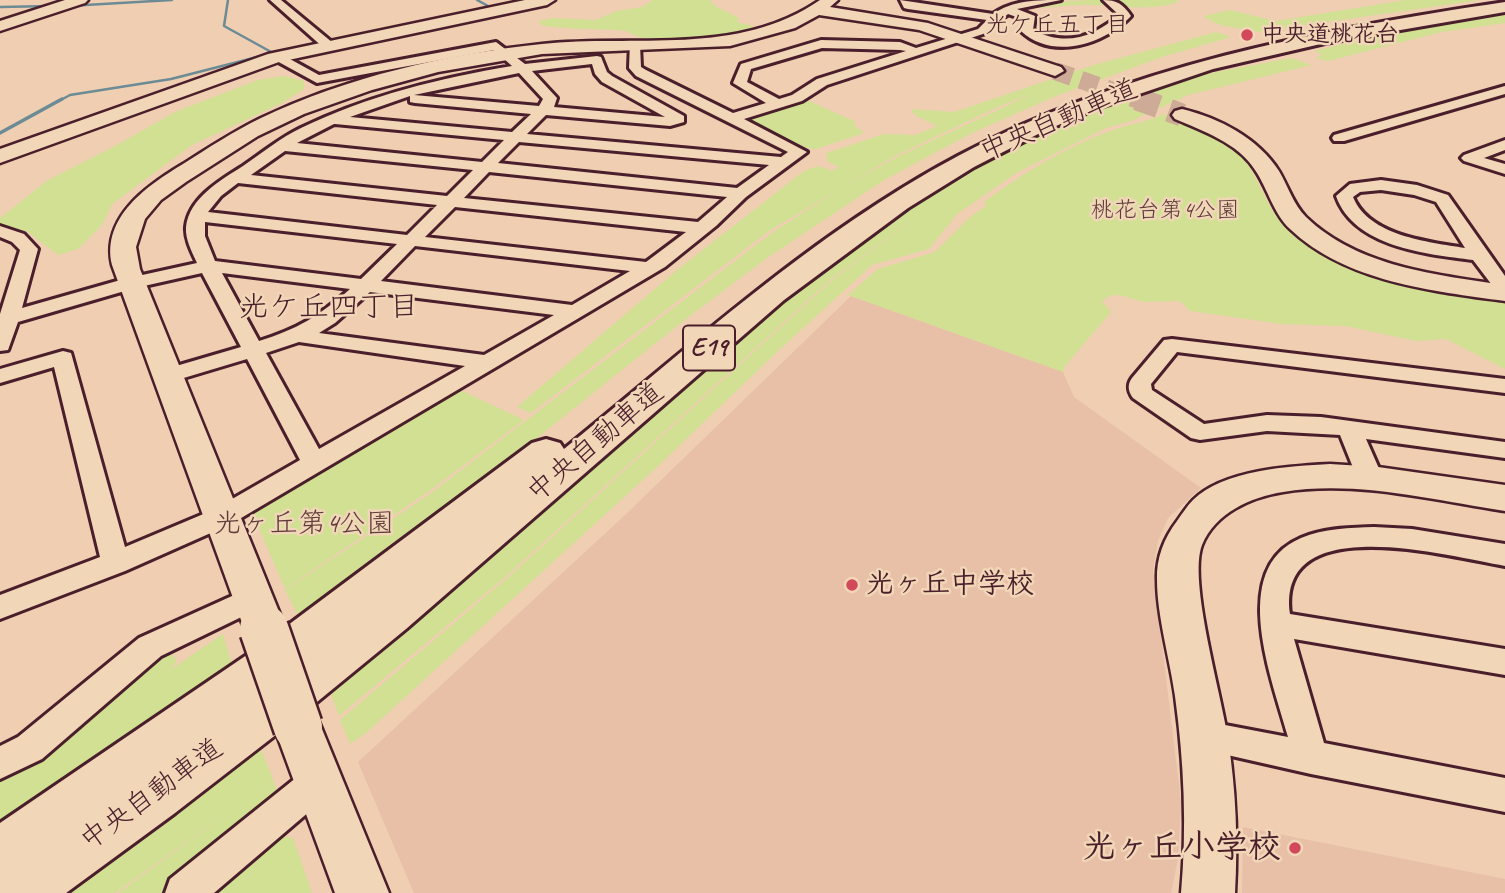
<!DOCTYPE html>
<meta charset="utf-8">
<style>
body{margin:0}
canvas{display:block;background:#efceb2}
</style>
<canvas width="1505" height="893"></canvas>
<script>
const ctx = document.querySelector('canvas').getContext('2d');
ctx.lineJoin = 'round';
function fillPath(path, color) { ctx.fillStyle = color; ctx.fill(path, 'evenodd'); }
function stroke(path, color, width, dash) { ctx.strokeStyle = color; ctx.lineWidth = width; ctx.lineCap = dash ? 'butt' : 'round'; ctx.setLineDash(dash || []); ctx.stroke(path); }
function drawText(font, color, halo, rows, align = 'center') {
  ctx.font = font + ' Caveat,"Klee One",sans-serif'; ctx.lineWidth = 5; ctx.setLineDash([]); ctx.textBaseline = 'middle'; ctx.strokeStyle = halo; ctx.fillStyle = color; for (const [text, x, y, turn = 0] of rows) {
    ctx.save(); ctx.translate(x, y); ctx.rotate((+turn || 0) * Math.PI / 180); ctx.textAlign = isNaN(turn) ? turn : align; if (halo) ctx.strokeText(text, 0, 0); ctx.fillText(text, 0, 0); ctx.restore();
  }
}
const built = new Path2D(`
 M851,296L1063,372L1074,397L1201,488L1168,518L1158,541L1153,570L1181,802L1178,859L1171,893H414L358,762L625,515Z
 M1243,827L1505,879V893H1242Z`);
const green = new Path2D(`
 M653,0H710L715,6L739,18L737,22L753,26L752,29C720,39 678,43 644,38C635,37 628,30 619,30C593,29 568,29 543,26L538,21L553,18L596,20L616,11L642,7Z
 M1091,0H1177L1178,2C1148,12 1121,5 1090,5C1074,4 1057,7 1040,8L1036,3Z
 M1405,0H1480L1258,32C1240,26 1220,30 1204,16L1230,10L1276,21Z
 M1505,10V23L1442,32L1328,61L1316,58L1322,54L1314,51L1406,29Z
 M1216,32L1231,37L1162,57L1056,96L972,133L884,180L767,258L682,322L463,497L300,619L285,590L430,494L773,232L843,187L897,157L1034,93L998,107L895,156L769,231L531,413L517,407L677,270L804,171L819,166L832,171L839,167L827,161V153L884,134L915,135L937,126L915,115L911,109L954,112L1094,65Z
 M1291,58L1312,65L1188,95L1131,121L1106,128L1018,172L957,214L929,249L872,265L778,351L656,468L367,732L350,744L340,720L513,573L831,281L926,210L830,280L511,572L339,716L328,685L497,549L769,312L898,212L972,166L1061,121L1195,76Z
 M284,76L304,81V89L282,103L192,145L112,204L102,225L78,249L58,255L28,232L0,224V218L48,180L115,146L177,111L258,80Z
 M805,99L856,122L853,124L864,133L816,149L806,148L746,119Z
 M1164,114L1226,142L1244,156L1273,212L1295,232L1436,290L1505,302V369L1446,339L1416,341L1345,326L1282,324L1190,311L1180,301C1169,301 1156,302 1145,302C1129,300 1117,288 1102,301L1111,312L1065,366L1063,372L848,295L878,269L935,252L969,218L986,206L985,201C1024,173 1067,146 1113,130C1130,124 1147,122 1164,114Z
 M456,388L524,420L428,492L285,589L252,512L257,505Z
 M223,634L233,668L163,718L0,823V773L154,653L170,651L177,661L170,670Z
 M256,737L273,779L264,787L115,893H49Z
 M273,780L277,791L271,805L160,893H118Z
 M279,836L293,838L312,893H213Z`);
const streamFar1 = new Path2D(`
 M477,0L488,6
 M68,6L172,0
 M0,7L51,6
 M59,101L70,95L171,79L273,53L224,26L228,0`);
const stream = new Path2D(`
 M0,133L62,99`);
const secondaryTunnelFar1 = new Path2D(`
 M1055,71L1142,101`);
const secondaryTunnel = new Path2D(`
 M1137,99L1182,115`);
const street = new Path2D(`
 M270,0H281L333,43V49H325Z
 M900,0L993,14C1013,0 1037,0 1061,0L1017,9L1035,16L1033,30C1066,47 1093,37 1119,15L1103,0C1117,0 1123,4 1131,16C1105,44 1053,61 1021,31L1025,20L1008,14L986,33L827,85L802,101L744,119L807,152L746,197L716,226L665,267L231,524L125,571L0,619V595L100,557L54,367L0,383V369L63,351L71,353L125,547L213,510L300,460L247,359L167,383L159,381L156,376L159,371L241,347L202,273L135,288L18,322L8,350L0,351V314L20,250L12,242L0,237V226L24,234L38,249L22,308L124,279L197,263C192,252 185,239 186,227C189,198 221,180 243,166C262,153 280,138 301,128C367,96 440,78 512,66L494,50L317,83L275,60V54L279,53L319,75L496,42L525,64L597,56L601,57L607,72L612,76L684,116V122L670,126L546,115L527,134L781,157L788,152L636,76L629,68L630,42L640,45L641,67L646,70L733,113L766,103L733,83L741,64L821,40L900,42L916,48L978,29L987,20L908,9L904,8ZM822,48L900,50L906,51L817,79L792,95L779,99L747,82L751,69ZM592,64L595,74L602,82L665,117L554,107L557,98L532,71ZM519,73L543,99L539,106L414,95ZM410,96V102L415,103L531,114L512,132L350,117ZM334,124H335L504,140L482,162L297,143ZM519,142L769,165L737,188L498,163ZM285,151L473,170L447,196L251,175ZM489,172L727,197L698,222L464,198ZM238,183L437,205L407,235L208,212L221,196ZM455,207L686,232L646,262L425,237ZM205,222L397,244L361,279L215,261L205,236ZM415,246L630,271L572,305L381,281ZM222,273L350,289C319,316 298,329 259,341ZM370,292L554,315L484,355L319,333L335,323ZM299,342L465,366L319,449L266,353Z
 M1505,86V94L1344,141H1334L1332,138L1334,135Z
 M1505,140V150L1484,158L1505,164V174L1464,161L1461,158L1464,155Z
 M1381,180L1417,185L1448,195L1505,276V295L1498,293L1473,260C1426,254 1354,247 1336,196L1350,184ZM1381,190L1414,195L1436,202L1465,248C1428,242 1369,236 1353,197L1360,192Z
 M1172,339L1505,379V393L1177,352L1151,384L1152,390L1204,424L1267,415L1321,417L1505,442V458L1366,439L1384,480L1380,486L1371,489L1362,486L1358,480L1340,435L1267,431L1200,440L1191,438L1133,398C1128,391 1127,385 1132,378L1164,340Z
 M1374,527L1412,529L1505,544V566C1447,556 1276,509 1290,614L1505,649V675L1294,639L1324,743L1505,778V812L1311,774L1192,747L1187,736L1192,725L1204,721L1288,737C1273,681 1227,569 1301,538C1324,528 1350,528 1374,527Z
 M252,587L262,591L267,599L262,607L161,656L42,759L0,779V746L18,737L139,638Z
 M319,764L331,769L336,781L331,793L214,893H165L170,879L307,769Z`);
const secondary = new Path2D(`
 M65,0H88L85,3L0,31V21Z
 M525,0H555L547,5L279,62L0,163V149L268,54Z
 M820,0H838L830,7L928,23L1061,67L1064,71L1055,76L919,30L819,15L795,28L730,46L542,54L438,72L372,90L304,114L258,136L186,182L161,200L145,219L136,247L140,269L286,629L279,642L264,647L249,642L112,265C101,217 148,185 183,164C208,148 234,131 261,118C347,77 447,54 542,44C635,34 738,57 820,0Z
 M1182,109C1219,118 1258,138 1279,171C1288,186 1293,204 1306,217C1358,267 1437,275 1505,285V301C1432,291 1346,282 1290,229C1273,213 1268,189 1255,170C1238,143 1203,131 1175,119L1172,115L1175,111Z
 M1330,464L1378,467L1505,485V511C1433,500 1355,480 1283,492C1251,497 1215,513 1202,545C1188,581 1222,696 1228,739C1236,791 1238,841 1235,893H1181C1187,827 1184,762 1175,696C1170,660 1157,616 1157,580C1156,559 1164,538 1177,521C1182,514 1187,506 1193,500C1223,470 1290,466 1330,464Z
 M298,705L315,712L389,893H335L274,727L281,712Z`);
const highway = new Path2D(`
 M1505,2V12L1325,43L1213,69L1098,108L1042,132L974,167L908,208L784,300L406,629L295,720L175,813L66,893H0V823L260,646L532,443L546,439L560,443L564,449C690,347 813,233 958,156C1128,66 1316,30 1505,2Z`);
const secondaryBridge = new Path2D(`
 M264,629L298,727`);
const markers = [
 [1247,35,7,"#d1495b"],
 [852,585,7,"#d1495b"],
 [1295,848,7,"#d1495b"]
];
const farPoinames = [
 ["中央道桃花台",1261,35]
];
const farParknames = [
 ["桃花台第4公園",1165,211]
];
const farNeighbourhoodnames = [
 ["光ケ丘五丁目",1057,26]
];
const shields = [
 [709,348,52]
];
const shieldNames = [
 ["E19",709,348]
];
const streetNames = [
 ["中央自動車道",1059,121,-23],
 ["中央自動車道",596,443,-40],
 ["中央自動車道",152,795,-36]
];
const parkNames = [
 ["光ヶ丘第4公園",304,525]
];
const poiNames = [
 ["光ヶ丘中学校",866,585]
];
const neighbourhoodNames = [
 ["光ケ丘四丁目",329,308]
];
const nearPoinames = [
 ["光ヶ丘小学校",1281,848]
];
fillPath(built, '#e8c0a7');
fillPath(green, '#d1e093');
stroke(streamFar1, '#6c8b95', 2.5);
stroke(stream, '#6c8b95', 3.5);
stroke(secondaryTunnelFar1, '#ceab97', 18, [18, 9]);
stroke(secondaryTunnel, '#ceab97', 23, [23, 11]);
stroke(street, '#4a1f2b', 6);
stroke(secondary, '#4a1f2b', 5);
stroke(highway, '#4a1f2b', 6);
fillPath(street, '#f2d6b8');
fillPath(secondary, '#f2d6b8');
fillPath(highway, '#f2d6b8');
stroke(secondaryBridge, '#4a1f2b', 53, []);
stroke(secondaryBridge, '#f2d6b8', 48);
for (const [x, y, r, color] of markers) { const dot = new Path2D(); dot.arc(x, y, r, 0, 2 * Math.PI); ctx.fillStyle = color; ctx.fill(dot); stroke(dot, '#f2d6b8', 2.5); }
drawText('bold 23px', '#4a1f2b', '#f2d6b8', farPoinames, 'left');
drawText('23px', '#5e3c3b', '#f2d6b8', farParknames);
drawText('24px', '#4a1f2b', '#f2d6b8', farNeighbourhoodnames);
for (const [x, y, w] of shields) { const box = new Path2D(); box.roundRect(x - w / 2, y - 22.5, w, 45, 5); ctx.fillStyle = '#f2d6b8'; ctx.fill(box); stroke(box, '#4a1f2b', 2); }
drawText('bold 26px', '#4a1f2b', null, shieldNames);
drawText('28px', '#4a1f2b', '#f2d6b8', streetNames);
drawText('28px', '#5e3c3b', '#f2d6b8', parkNames);
drawText('bold 28px', '#4a1f2b', '#f2d6b8', poiNames, 'left');
drawText('30px', '#4a1f2b', '#f2d6b8', neighbourhoodNames);
drawText('bold 33px', '#4a1f2b', '#f2d6b8', nearPoinames, 'right');
</script>
